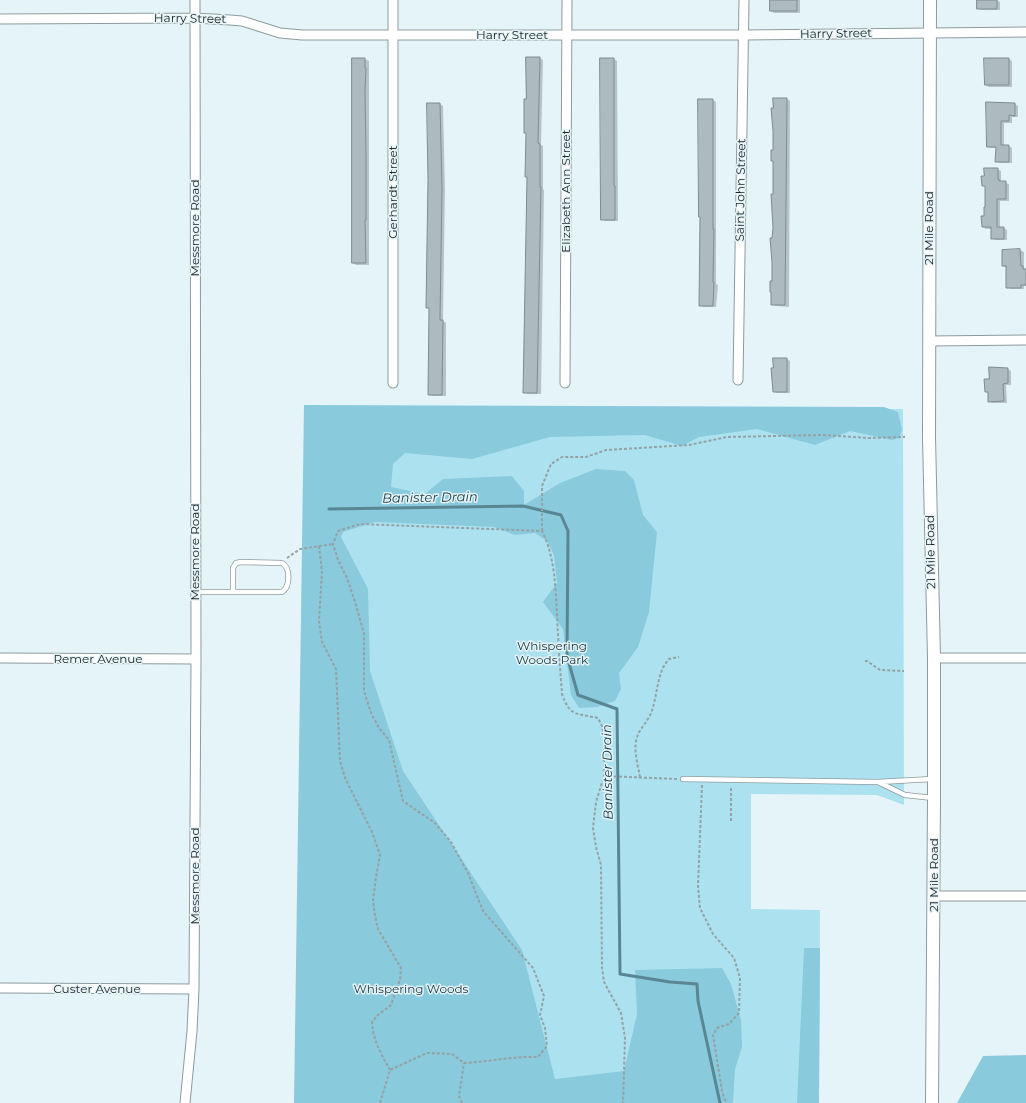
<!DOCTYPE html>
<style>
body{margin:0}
canvas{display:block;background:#e5f4f8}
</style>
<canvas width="1026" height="1103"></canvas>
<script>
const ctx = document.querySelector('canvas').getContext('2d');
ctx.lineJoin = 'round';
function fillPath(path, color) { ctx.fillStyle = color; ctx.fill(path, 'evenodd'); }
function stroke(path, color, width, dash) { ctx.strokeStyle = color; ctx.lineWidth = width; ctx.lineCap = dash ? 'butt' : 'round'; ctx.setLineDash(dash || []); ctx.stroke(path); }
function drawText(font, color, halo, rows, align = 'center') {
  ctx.font = font + ' Montserrat,sans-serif'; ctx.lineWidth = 3; ctx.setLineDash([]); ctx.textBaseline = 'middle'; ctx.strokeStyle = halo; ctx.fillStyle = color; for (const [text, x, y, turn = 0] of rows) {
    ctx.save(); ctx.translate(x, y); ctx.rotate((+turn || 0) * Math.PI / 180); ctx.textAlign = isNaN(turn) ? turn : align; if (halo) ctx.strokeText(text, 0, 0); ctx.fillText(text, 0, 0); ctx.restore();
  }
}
const green = new Path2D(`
 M310,408L903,409L904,805L877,795L751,794V909L820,910L819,1103H308Z`);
const forest = new Path2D(`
 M304,405L884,407L898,412L902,430L899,438L892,440L850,431L815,445L757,429L699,437L682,446L645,435L550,437L472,459L405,453L393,464L391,487L425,494L443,479L512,476L524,491V505L560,483L596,469L625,471L634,480L643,515L657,532L649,612L638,647L619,673L621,689L615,701L597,707L579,708L571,695L563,629L543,602L557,583L554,555L547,541L535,533L515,535L494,527L375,522L343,532L341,537L368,589L370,671L403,771L522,950L555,1079L624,1071L637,1014L635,970L722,968L731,984L741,1020L742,1047L735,1069L733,1103H294Z
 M804,948H820L819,1103H797Z
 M1026,1055V1103H957L983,1056Z`);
const shadow = new Path2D(`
 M780,0H800V13H774L771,11Z
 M978,0H997L1000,2V10H981L978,8Z
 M527,58H540L543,60L541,145L543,146V189L544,190L541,394H528L524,392L528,178L527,134L525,132L527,100Z
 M353,59H365L369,61V265H356L353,263Z
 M601,59H614L617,61L618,221H605L602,219Z
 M1009,59L1012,61V87H989L986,85Z
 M787,99L790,101L789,307L776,306L772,304L774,195V161H772Z
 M712,100L716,102V284L718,285L716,307H703L700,305L701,218L700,217Z
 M987,103L1015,104L1018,106V117H1012V123H1004V146H1009L1012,148V163H1000L996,161L997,148H991L988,146Z
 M440,104L443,106L445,190L443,321L446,323V396H433L429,394Z
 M997,169L1001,171V181L1009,184V201H1000V228H1004L1007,230V240H996L992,238V229H986L983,227L986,208V187L983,185Z
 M1020,250L1024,252V268L1026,269V286H1024V289H1011L1007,287V268L1003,266V251Z
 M787,359L790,361V393H777L774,391Z
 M1008,369L1011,371V385H1006L1007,403H992L989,401V393L986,391Z`);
const stream = new Path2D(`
 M329,509L523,506L561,515L568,531L567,656L578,695L617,709L620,974L670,982L697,984L698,1001L720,1103`);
const building = new Path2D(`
 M770,0H797V11H770Z
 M977,0H997V9H977Z
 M526,57H540L538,143L540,144V187H541L537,393H523L527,177H525L526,133H524V99H526Z
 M352,58H365V68H366L365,92L366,153V220H365L366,263H352Z
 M600,58H614V186H615V220H601Z
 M984,58H1009V85H985Z
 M773,98H787L785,305H771V292H770V281H772V262L770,238H772L773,228L771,194H773V161H771V150H773V131L771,108H773Z
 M698,99H713V229H714L713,282H714L713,306H699L700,217H699Z
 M986,102L1015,103V116L1009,115V121H1001V145H1009V162H995L996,147H987Z
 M427,103H440L442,188L440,320H443L442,395H428L429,308H426L428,180Z
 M984,168H998V179H999V181H1006V199H997V227H1004V239H991V227H982L981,216H984V207H985V186H982L981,176H984Z
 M1020,249L1021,266H1023V269H1026V285H1021V288H1006V266H1002V250Z
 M773,358H787V392H773L771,368H773Z
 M989,367L1008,368V383L1003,384L1004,401L988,402V392H985L984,379H989Z`);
const path = new Path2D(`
 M542,531V486L551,464L562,457H586L606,450L689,445L727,437L823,435L868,438L905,437
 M319,546L322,572L319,621L322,642L336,669L340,761L345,778L372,832L380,855L376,877L373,900L375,916L378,929L401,968L400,980L391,1005L378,1015L372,1022C373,1040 381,1054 390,1070
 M287,558L300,549L333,544
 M865,661H867L880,670L904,671
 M604,776L677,779
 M640,777C638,766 634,752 636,741C638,730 647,723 651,713C658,696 656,673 669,659L679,657
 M702,785L698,886L700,908L713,934L734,958L740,978L739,1013L729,1024L717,1028L713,1035L722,1091L726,1103
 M731,821V787
 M380,1103L390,1070L427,1053L452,1054L464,1063C488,1062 513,1056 538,1057L547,1046L545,1028L540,1015L544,996L533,968L483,911L468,873L451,842L435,823L403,801L389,740L379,728L371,713L364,691V634L356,605L347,578L338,560L333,544L338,531L360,524L542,531C555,557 555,585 557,613C558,640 560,667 562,694C570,717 576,713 598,718L602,726L604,736V776L596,802L593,828L596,847L601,865L602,967L604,982L621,1013L625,1038L623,1103
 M462,1103L459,1096L464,1063`);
const service = new Path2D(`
 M196,592H282C290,587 291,568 282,563L241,562L236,563L233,568V592
 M683,779L878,782
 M932,779L878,782L905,795L933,798`);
const minor = new Path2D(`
 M393,0V383
 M0,19L194,18L230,20L242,21L280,33L302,35H744L1026,32
 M929,341L1026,340
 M738,380L744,0
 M565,383L567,0
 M0,658L196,659
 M934,658H1026
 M933,896H1026
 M0,988L194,989
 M185,1103L192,1031L194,989L196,659L195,0`);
const tertiary = new Path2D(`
 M930,0L929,437L934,658V798L932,1103`);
const streetNames = [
 ["Harry Street",190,19,1],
 ["Harry Street",836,34,-1],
 ["Harry Street",512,35],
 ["Saint John Street",741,190,-89],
 ["Elizabeth Ann Street",566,191,-90],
 ["Gerhardt Street",393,192,-90],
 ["Messmore Road",195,228,-90],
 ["21 Mile Road",929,228,-90],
 ["Messmore Road",195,552,-90],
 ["21 Mile Road",931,552,-91],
 ["Remer Avenue",98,659],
 ["21 Mile Road",934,875,-90],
 ["Messmore Road",195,876,-90],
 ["Custer Avenue",97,989]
];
const parkNames = [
 ["Whispering",552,646],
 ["Woods Park",552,660],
 ["Whispering Woods",411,989]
];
const waterNames = [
 ["Banister Drain",430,498,-1],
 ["Banister Drain",608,772,-91]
];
fillPath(green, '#ace2f0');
fillPath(forest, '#89cadc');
fillPath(shadow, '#0003');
stroke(stream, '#588793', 3);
fillPath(building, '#adbbbf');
stroke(building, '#7e8b8f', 1);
stroke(service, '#8d9b9e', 6);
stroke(minor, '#8d9b9e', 11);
stroke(tertiary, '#8d9b9e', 14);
stroke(path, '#96a1a3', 2, [3, 2]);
stroke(service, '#fff', 4.5);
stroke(minor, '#fff', 9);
stroke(tertiary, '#fff', 12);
drawText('12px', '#1d2223', '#e5f4f8', streetNames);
drawText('12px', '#16363e', '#e5f4f8', parkNames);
drawText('italic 13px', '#183941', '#e5f4f8', waterNames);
</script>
